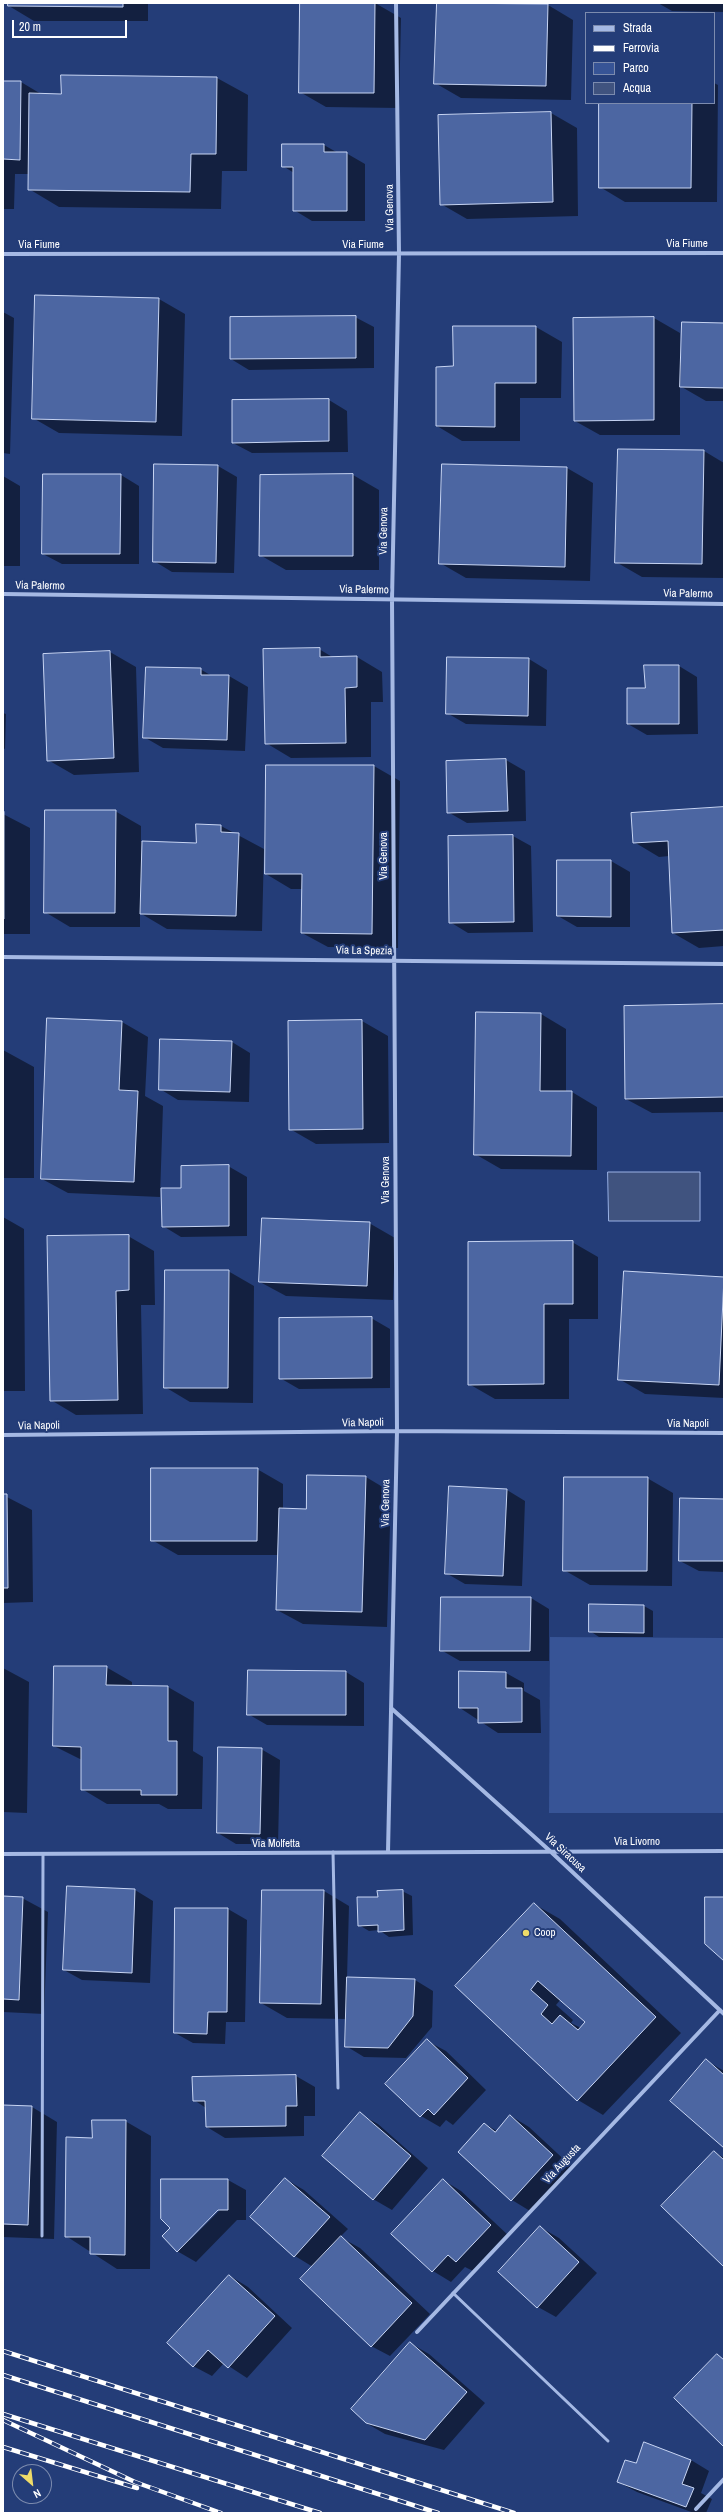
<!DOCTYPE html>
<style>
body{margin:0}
#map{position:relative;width:727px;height:2516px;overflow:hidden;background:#243d78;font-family:"Archivo Narrow",sans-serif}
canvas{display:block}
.frame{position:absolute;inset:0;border:4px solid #fff;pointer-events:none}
.legend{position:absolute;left:585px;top:12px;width:130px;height:92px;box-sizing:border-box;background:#243d78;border:1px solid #7c8bae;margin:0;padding:5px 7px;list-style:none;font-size:12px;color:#fff}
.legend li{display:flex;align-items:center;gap:8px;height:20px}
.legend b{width:20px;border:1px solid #7c8bae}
.north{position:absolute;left:12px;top:2464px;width:40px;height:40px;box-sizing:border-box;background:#243d78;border:1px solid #7c8bae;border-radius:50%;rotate:152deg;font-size:11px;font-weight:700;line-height:16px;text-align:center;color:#fff}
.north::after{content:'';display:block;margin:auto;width:14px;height:18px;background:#eedb69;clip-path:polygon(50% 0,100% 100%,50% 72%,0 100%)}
.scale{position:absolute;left:12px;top:20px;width:115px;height:18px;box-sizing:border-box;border:2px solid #fff;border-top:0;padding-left:5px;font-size:12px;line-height:14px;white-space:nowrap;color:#fff;-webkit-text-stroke:3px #243d78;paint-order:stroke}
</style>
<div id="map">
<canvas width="727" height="2516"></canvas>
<div class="frame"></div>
<ul class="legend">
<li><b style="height:5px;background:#a5b9e4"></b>Strada</li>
<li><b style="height:5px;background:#fff"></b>Ferrovia</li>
<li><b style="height:11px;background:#375496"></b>Parco</li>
<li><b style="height:11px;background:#40537f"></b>Acqua</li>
</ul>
<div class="north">N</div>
<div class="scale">20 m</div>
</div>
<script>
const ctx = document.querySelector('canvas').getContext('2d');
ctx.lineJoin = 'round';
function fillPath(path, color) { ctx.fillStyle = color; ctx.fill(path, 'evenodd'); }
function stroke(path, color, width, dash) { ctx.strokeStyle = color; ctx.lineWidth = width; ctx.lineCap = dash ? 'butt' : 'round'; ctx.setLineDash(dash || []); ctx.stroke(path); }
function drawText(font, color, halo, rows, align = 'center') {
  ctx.font = font + ' "Archivo Narrow",sans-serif'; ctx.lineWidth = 4; ctx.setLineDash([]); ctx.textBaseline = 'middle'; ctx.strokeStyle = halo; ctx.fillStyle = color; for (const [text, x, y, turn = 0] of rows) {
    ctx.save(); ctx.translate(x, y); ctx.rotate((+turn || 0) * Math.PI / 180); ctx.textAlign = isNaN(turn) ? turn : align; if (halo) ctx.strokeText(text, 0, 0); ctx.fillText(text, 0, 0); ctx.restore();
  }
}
const green = new Path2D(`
 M550,1637L724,1638V1813H549Z`);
const water = new Path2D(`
 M608,1172H700V1221H609Z`);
const shadow = new Path2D(`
 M9,3H148V21H34L9,6Z
 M301,3H375L401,18L399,108L326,107L300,92Z
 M438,3L548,5L573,20L571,100L461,98L435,83Z
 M658,3H724V12L672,11Z
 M217,78L248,95L247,171H222L221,209L59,207L29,189V174H15L14,209H3V82H21L41,94L62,95Z
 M714,83L718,85L717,202H625L600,187V103H714Z
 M551,113L577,128L578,216L467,219L441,204L439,116Z
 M324,145L338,153H346L365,164V221H312L294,210V173L283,166Z
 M36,296L159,299L185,314L182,436L59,433L33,418Z
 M3,312L14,318L10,454L3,453Z
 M355,317L374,327V368L249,370L231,359Z
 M654,318L680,333V363L724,324V401H706L680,386V435H600L575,421Z
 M536,327L562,342L561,398H520V441H462L437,426L454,367Z
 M329,400L347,411L348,452L252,453L233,443Z
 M619,450L704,451L724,463V578L642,577L616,562Z
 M155,465L218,466L237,477L234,573L172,572L154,561Z
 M567,468L593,483L590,581L466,578L440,563Z
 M121,475L139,486V564H62L43,554Z
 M353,475L379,490V570H286L260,555L261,476Z
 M3,476L20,486V566H3Z
 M319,649L334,658L357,657L382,672L383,702H371V757L291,758L266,743Z
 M110,652L136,667L139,772L74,775L48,760Z
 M529,659L547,670L546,726L466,724L447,713Z
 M679,666L697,677L698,734L647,735L628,724L646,689Z
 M200,669L212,676H229L248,687L245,751L163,748L144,737Z
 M3,713L6,714L5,749L3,748Z
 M506,760L525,771L526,821L467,823L448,812L447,762Z
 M374,766L400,781L398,948L328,947L302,933L303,889H291L266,874Z
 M724,808V946L699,948L673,933L669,856L659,857L634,842Z
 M115,811L141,826V842L197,844L221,826L264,849L262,931L167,929L140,913V927H70L45,912Z
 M3,814L30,828V934H3Z
 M513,836L531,846L533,932L468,933L450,922Z
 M558,861H611L630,872V927H577L558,916Z
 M724,1005V1112L652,1113L626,1099Z
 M541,1014L566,1029V1092H572L597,1107V1170L501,1169L475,1154Z
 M48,1019L122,1022L148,1037L145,1096L163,1106L160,1197L68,1193L42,1179Z
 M362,1021L388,1036L389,1143L316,1144L290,1129Z
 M232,1042L250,1053L249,1102L178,1100L160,1089Z
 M3,1050L34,1067V1178H3Z
 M228,1166L247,1177V1236L181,1237L163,1226Z
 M3,1217L24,1229L25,1391H3Z
 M369,1223L395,1238L393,1300L286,1296L260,1282Z
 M128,1236L154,1251L155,1305H141L143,1414L76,1415L51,1400Z
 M572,1242L598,1257V1319H569V1399H495L469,1384Z
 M228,1271L254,1286L253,1403L190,1402L165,1387Z
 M625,1272L724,1278V1398L645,1394L619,1379Z
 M371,1318L390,1329V1388L299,1389L280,1378Z
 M257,1469L283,1484V1510H307L366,1477L391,1492L387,1627L303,1624L277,1610L279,1555H178L152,1540Z
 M647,1478L673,1493L672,1586L590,1585L564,1570Z
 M507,1490L525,1501L522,1586L465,1584L446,1573Z
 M3,1495L32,1510L33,1602L3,1603Z
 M724,1500V1572L699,1571L680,1561Z
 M531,1598L549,1609V1661H460L441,1650Z
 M644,1606L653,1611V1637H599L590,1631Z
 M106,1667L132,1682V1687H168L194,1702L193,1751L203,1757L202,1809H168L159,1804H107L82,1789V1760L54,1746Z
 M3,1668L29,1682L27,1813L3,1812Z
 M346,1672L364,1683V1726L267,1725L248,1714Z
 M506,1673L524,1683V1691L540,1700L541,1733H498L460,1708Z
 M261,1749L280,1760L278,1844H236L218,1833Z
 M135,1890L153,1901L150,1983L82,1980L64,1970Z
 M324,1891L349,1906L347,1978L415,1980L433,1991L432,2027L406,2058L364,2057L346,2046L347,2019L287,2018L261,2003Z
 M402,1891L412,1896L413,1935L389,1937L379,1930L369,1931L359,1925L379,1898Z
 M3,1897L22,1898L48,1912L44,2014L3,2012Z
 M534,1904L560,1919L681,2033L603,2115L578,2100L457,1986ZM561,1999L586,2021L581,2028L571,2023L573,2020L556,2005Z
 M176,1909H228L247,1920L245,2022H226L225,2044L193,2043L175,2033Z
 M427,2041L446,2051L486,2090L453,2125L446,2120L440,2127L421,2116L387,2084Z
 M707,2061L724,2071V2147Z
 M296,2076L315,2087V2116H304V2136L225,2138L207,2127L206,2108L194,2100Z
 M3,2106L32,2107L57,2122L54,2239L3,2237Z
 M360,2114L378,2124L428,2168L392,2210L373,2199Z
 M511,2116L529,2127L571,2166L530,2211L512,2200L485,2124L497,2131Z
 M125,2121L151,2136L150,2269H117L66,2236L93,2139Z
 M715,2152L724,2158V2266Z
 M285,2179L304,2190L348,2229L340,2237L360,2248L430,2314L390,2356L371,2346L313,2267L295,2256Z
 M228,2180L246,2190V2220H237L196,2262L177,2251ZM221,2206L223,2207L190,2240H187Z
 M443,2180L461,2191L509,2236L475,2272L465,2267L451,2282L433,2271Z
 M540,2227L559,2238L597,2273L556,2317L538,2307Z
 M230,2276L248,2287L292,2328L247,2378L224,2363L212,2376L193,2366Z
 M410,2343L429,2354L485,2403L444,2450L385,2434L366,2423Z
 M691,2460L709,2471L701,2493L712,2499L706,2513H694L637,2492L618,2482L637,2465Z`);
const building = new Path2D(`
 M8,3H123V7L8,6Z
 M300,3H375L374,93H299Z
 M437,3L548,4L546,86L434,84Z
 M61,75L217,77L216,154H191L190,192L28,190L29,93L61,94Z
 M3,81H21L20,160L3,159Z
 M599,103H692L691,188H599Z
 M551,112L553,202L440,205L438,115Z
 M282,144H324V152H347V211H293V167H282Z
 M35,295L159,298L156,422L32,419Z
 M356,316V358L230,359V317Z
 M654,317V420L574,421L573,318Z
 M682,322L724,323V388L680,387Z
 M453,326H536V383H495V427L436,426V367L453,366Z
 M329,399V441L232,443V400Z
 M618,449L704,450L702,564L615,563Z
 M154,464L218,465L216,563L153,562Z
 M442,464L567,467L565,567L439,564Z
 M43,474H121L120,554H42Z
 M353,474V556H259L260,475Z
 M320,648V657L357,656V687L345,688L346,743L265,744L263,649Z
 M110,651L114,758L47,761L43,654Z
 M447,657L529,658L528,716L446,714Z
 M644,665H679V724H627V688H645Z
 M146,667L201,668V675H229L227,740L143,738Z
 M506,759L508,811L447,813L446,761Z
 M266,765H374L372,934L301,933L302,874H265Z
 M724,807V930L672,933L668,841L633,843L631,813Z
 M45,810H116L115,913H44Z
 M4,812V919H3V813Z
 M196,824L221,825V832L239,833L236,916L140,914L142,841L196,843Z
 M513,835L514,922L449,923L448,836Z
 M557,860H611V917L557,916Z
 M724,1004V1097L625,1099L624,1006Z
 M476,1012L541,1013L540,1091H572L571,1156L474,1155Z
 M47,1018L122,1021L119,1090L138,1091L134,1182L41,1179Z
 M362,1020L363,1129L289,1130L288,1021Z
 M160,1039L232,1041L230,1092L159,1090Z
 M229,1165V1226L162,1227L161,1188H181V1166Z
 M262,1218L370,1222L367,1286L259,1282Z
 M129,1235V1290L116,1291L118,1400L50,1401L47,1236Z
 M573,1241V1304H544V1384L468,1385V1242Z
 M165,1270H229L228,1388H164Z
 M624,1271L724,1277L719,1385L618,1380Z
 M372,1317V1378L279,1379V1318Z
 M151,1468H258L257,1541H151Z
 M307,1475L366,1476L362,1612L276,1610L279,1508L306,1509Z
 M564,1477H648L647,1571H563Z
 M449,1486L507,1489L503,1576L445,1574Z
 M3,1494H7L8,1588H3Z
 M680,1498L724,1499V1561H679Z
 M441,1597H531L530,1651H440Z
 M589,1604L644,1605V1633L589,1632Z
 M54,1666H107L106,1685L168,1686V1741H177V1795H141V1790H81V1747L53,1746Z
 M248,1670L346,1671V1715H247Z
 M459,1671L506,1672V1688H522V1722L478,1723V1708H459Z
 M218,1747L262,1748L260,1834L217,1833Z
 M67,1886L135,1889L132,1973L63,1970Z
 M262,1890H324L321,2004L260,2003Z
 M403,1890L404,1930L378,1932V1925L358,1926L357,1897H378L377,1891Z
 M3,1896L23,1897L19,2000L3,1999Z
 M705,1897H724V1961L705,1944Z
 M534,1903L656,2017L577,2101L455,1986ZM538,1981L585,2022L578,2030L560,2015L552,2024L541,2014L548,2005L531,1990Z
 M175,1908H228L227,2012H208L207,2034L174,2033Z
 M347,1977L415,1979L413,2016L388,2048L345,2047Z
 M427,2039L468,2078L434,2115L428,2109L420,2117L385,2084Z
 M706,2059L724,2075V2148L670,2101Z
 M296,2075L297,2106H286V2126L206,2127L205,2101H193L192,2077Z
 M3,2105L32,2106L28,2225L3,2224Z
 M360,2112L411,2156L373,2200L322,2156Z
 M510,2115L553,2155L511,2201L458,2152L484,2123L495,2132Z
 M92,2120H126L125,2255L90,2254V2237H65L66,2137L92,2138Z
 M714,2151L724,2160V2267L661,2206Z
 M285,2178L330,2217L294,2257L250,2217Z
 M161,2179H228V2210H218L177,2252L162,2236L170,2228L161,2219Z
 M443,2179L491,2225L456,2262L448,2255L432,2272L391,2234Z
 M540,2226L579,2262L537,2308L498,2272Z
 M341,2236L412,2303L371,2347L300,2279Z
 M229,2275L275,2316L228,2368L208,2350L193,2367L167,2343Z
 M410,2342L467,2392L425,2440L366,2423L351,2409Z
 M717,2354L724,2360V2447L674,2398Z
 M644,2442L691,2460L682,2484L694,2488L686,2507L617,2482L625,2460L636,2463Z`);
const service = new Path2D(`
 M333,1852L338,2088
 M42,2236L43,1854
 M453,2293L608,2441`);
const minor = new Path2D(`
 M3,254L724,253
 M3,594L724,604
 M3,957L724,964
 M3,1435L397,1431L724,1433
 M391,1708L550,1851L724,2014
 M388,1852L397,1431L392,599L399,254L396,3
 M3,1854L724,1851
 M417,2332L720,2010
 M696,2509L724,2479`);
const rail = new Path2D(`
 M3,2351L514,2513
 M3,2375L438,2513
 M3,2414L320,2513
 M3,2420L135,2482L221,2513
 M3,2447L137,2488`);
const markers = [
 [526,1933,4,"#eedb69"]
];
const streetNames = [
 ["Via Genova",390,208,-91],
 ["Via Fiume",687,244],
 ["Via Fiume",39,245],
 ["Via Fiume",363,245],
 ["Via Genova",384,531,-89],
 ["Via Palermo",40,586,1],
 ["Via Palermo",364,590,1],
 ["Via Palermo",688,594,1],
 ["Via Genova",384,856,-90],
 ["Via La Spezia",364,951,1],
 ["Via Genova",386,1180,-90],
 ["Via Napoli",363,1423,-1],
 ["Via Napoli",688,1424],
 ["Via Napoli",39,1426,-1],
 ["Via Genova",386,1503,-89],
 ["Via Livorno",637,1842],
 ["Via Molfetta",276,1844],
 ["Via Siracusa",565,1853,43],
 ["Via Augusta",562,2164,-47]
];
const poiNames = [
 ["Coop",534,1933]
];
fillPath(green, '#375496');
fillPath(water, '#40537f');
stroke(water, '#9ab2e5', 1);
fillPath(shadow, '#0007');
fillPath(building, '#4c66a2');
stroke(building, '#c8d5f3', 1);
stroke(service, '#a5b9e4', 3);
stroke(minor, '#a5b9e4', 4);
stroke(rail, '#fff', 4.5);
stroke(rail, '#243d78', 3, [9]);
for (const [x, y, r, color] of markers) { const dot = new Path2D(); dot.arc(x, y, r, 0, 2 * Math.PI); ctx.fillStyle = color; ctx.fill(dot); stroke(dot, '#243d78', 1.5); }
drawText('11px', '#fff', '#243d78', streetNames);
drawText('11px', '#fff', '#243d78', poiNames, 'left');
</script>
